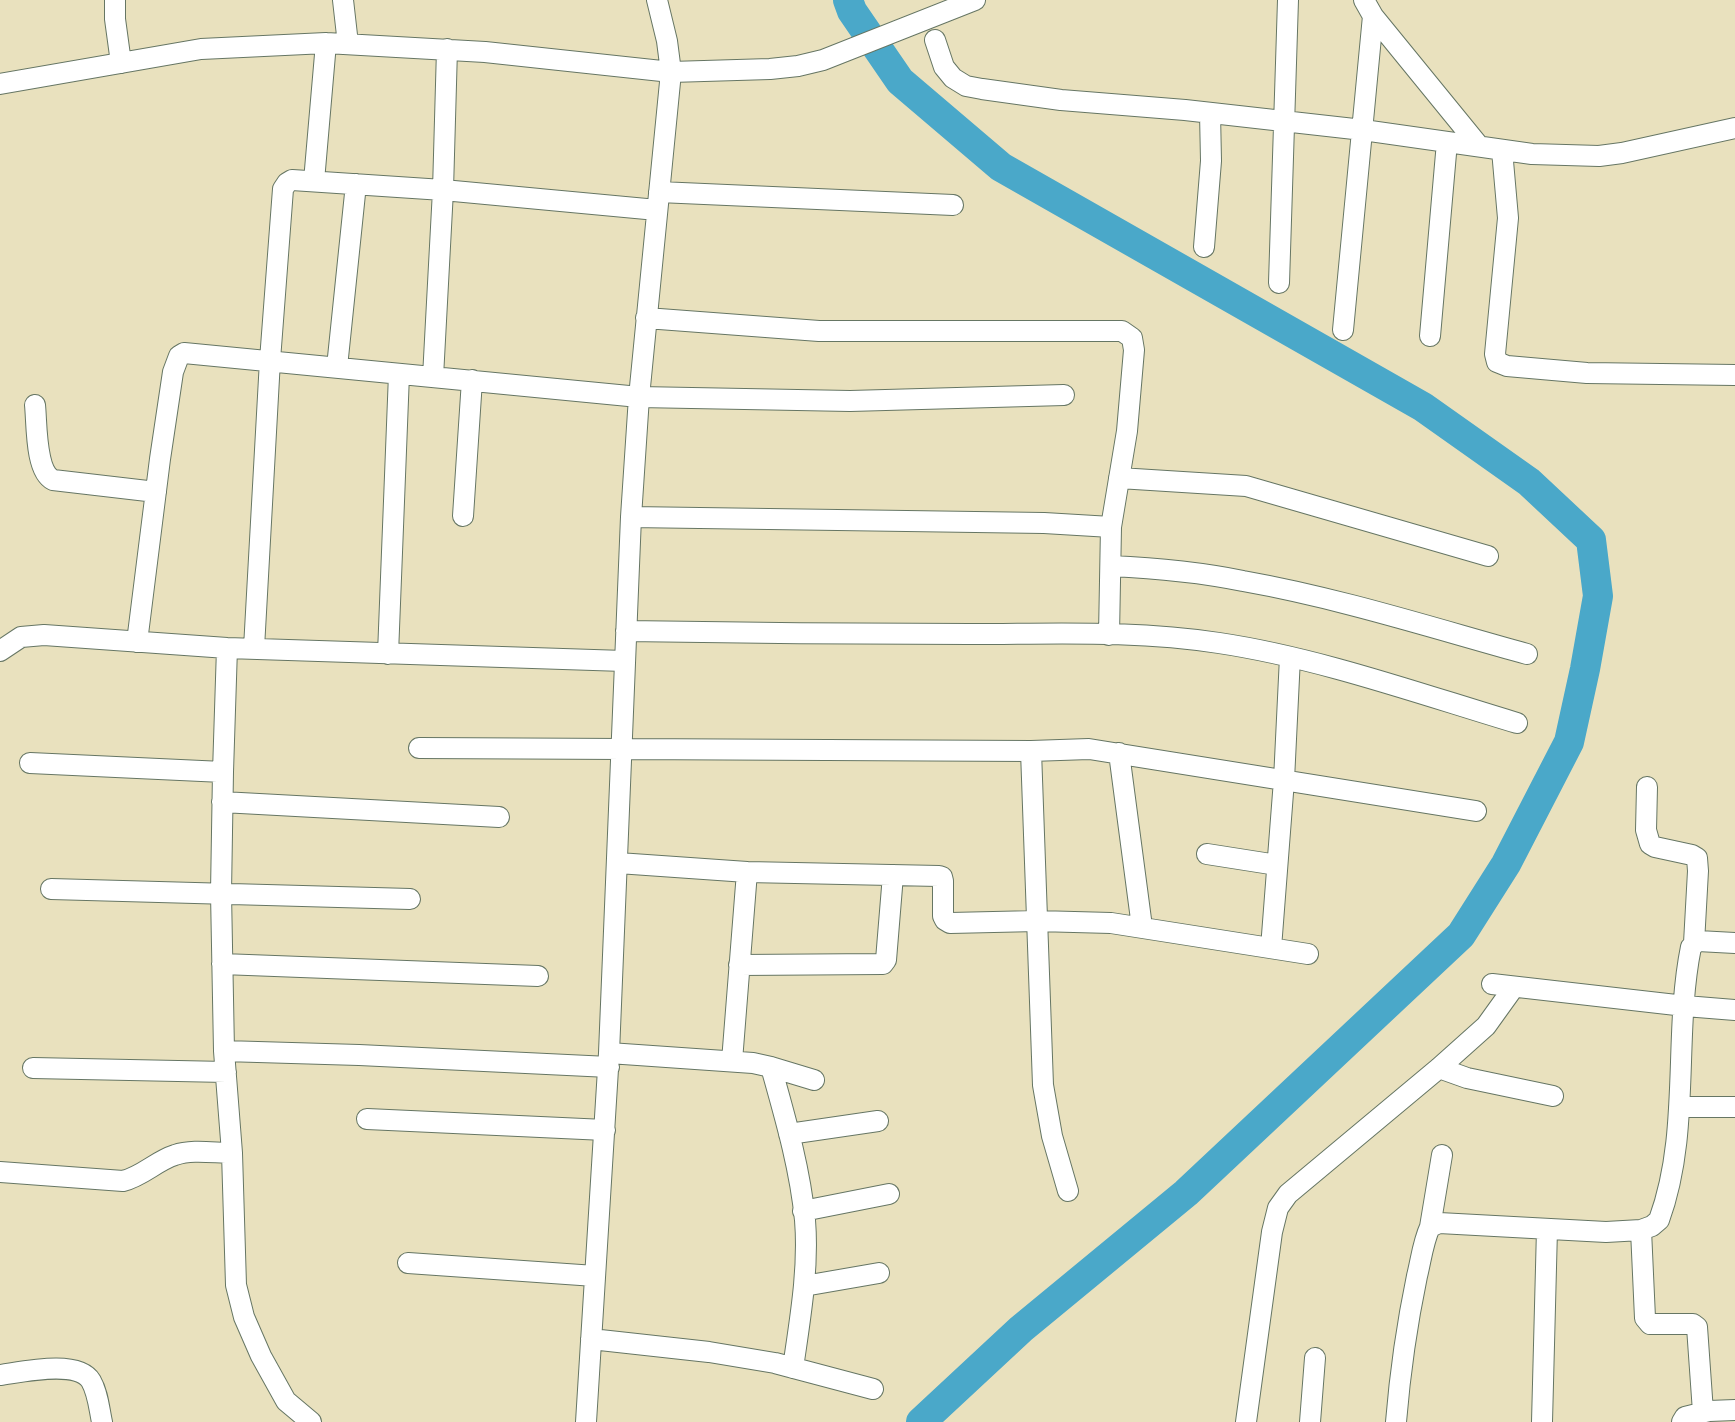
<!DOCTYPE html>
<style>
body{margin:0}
canvas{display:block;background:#e9e1be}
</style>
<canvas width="1735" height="1422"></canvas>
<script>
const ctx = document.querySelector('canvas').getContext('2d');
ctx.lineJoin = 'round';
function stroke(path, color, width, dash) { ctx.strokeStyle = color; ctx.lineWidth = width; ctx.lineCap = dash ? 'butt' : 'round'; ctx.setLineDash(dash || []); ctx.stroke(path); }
const river = new Path2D(`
 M848,0L852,11L900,81L1001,167L1423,407L1529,482L1591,540L1598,596L1585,669L1569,742L1506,864L1461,935L1186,1193L1021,1329L921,1422`);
const street = new Path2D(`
 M115,0V19L121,63
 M343,0L348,44
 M1364,0L1373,16L1479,146
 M935,40L944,67L953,78L966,86L982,89L1061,100L1185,110L1363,130L1532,154L1599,156L1622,153L1735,128
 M0,84L201,49L326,43L485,52L671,72L770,69L798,66L823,60L975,0
 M1502,150L1508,218L1495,354L1497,362L1507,366L1587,373L1735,375
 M314,181L326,43
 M659,192L953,205
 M1204,247L1211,161L1210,113
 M1279,283L1288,0
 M646,318L819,331H1122L1132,338L1134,350L1127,431L1111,527L1109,635
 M1343,330L1373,16
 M1430,336L1447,142
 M337,367L356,184
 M433,377L443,190L447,49
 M35,405C37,423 35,471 53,480L156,492
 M1119,478L1246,486L1488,556
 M463,516L472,380
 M631,517L1044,523L1111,527
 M1111,566C1155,568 1199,572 1243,581C1339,598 1433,628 1527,654
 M626,631C741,633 855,634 970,634C1053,634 1137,630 1219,643C1319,658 1420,694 1517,723
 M137,642L160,459L173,372L179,356L184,353L639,397L850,401L1064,395
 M227,648L223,772L221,893L224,1051L232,1153L236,1285L244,1317L261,1356L286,1401L311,1422
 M254,648L270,360L283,189L287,183L292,180L443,190L657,210
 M0,651L21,637L44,635L227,648L624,661
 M388,654L399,374
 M419,748L1031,751L1089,749L1476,811
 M1031,751L1043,1085L1052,1136L1068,1191
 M1119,753L1142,927
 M30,763L223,772
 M1647,787L1646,830L1650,844L1655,847L1692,855L1697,858L1698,871L1694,943
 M222,802L499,817
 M1207,854L1277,865
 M618,863L747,872L939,876L942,877L943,881V916L945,920L950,923L1037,921L1111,923L1308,954
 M51,889L410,899
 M1271,948L1284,780L1290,657
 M222,964L538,976
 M739,965L883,964L886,960L893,875
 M1492,984L1685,1006L1735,1010
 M224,1051L359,1055L609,1067
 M609,1053L753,1063L771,1067L814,1080
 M732,1061L747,872
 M771,1067C785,1117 800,1168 805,1220C809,1269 800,1319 793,1368
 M33,1068L226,1072
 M1439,1068L1467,1078L1553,1096
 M1679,1107H1735
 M367,1119L605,1130
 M789,1134L878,1121
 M0,1172L123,1181C143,1176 156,1161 175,1155C192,1149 214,1153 232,1153
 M803,1211L889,1194
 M1430,1227L1442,1155
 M1641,1230L1645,1318L1650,1324H1693L1697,1327L1703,1412
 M408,1263L595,1276
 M804,1286L879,1273
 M591,1339L709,1352L775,1363L873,1389
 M0,1375C22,1372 78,1359 91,1381C98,1393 99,1408 102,1422
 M586,1422L609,1053L631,517L639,397L671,72L667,41L657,0
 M1246,1422L1272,1232L1278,1208L1288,1194L1439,1068L1486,1026L1514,987
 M1310,1422L1315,1358
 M1396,1422C1400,1373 1407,1324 1417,1276C1421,1260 1423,1242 1430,1227L1439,1223L1606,1232L1641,1230L1652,1226L1659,1220C1691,1133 1673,1036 1691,947L1698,941L1735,943
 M1542,1422L1547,1229
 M1682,1422L1685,1417L1709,1411L1735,1410`);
stroke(river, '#4aa8c9', 30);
stroke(street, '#667664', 22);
stroke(street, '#fff', 20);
</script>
